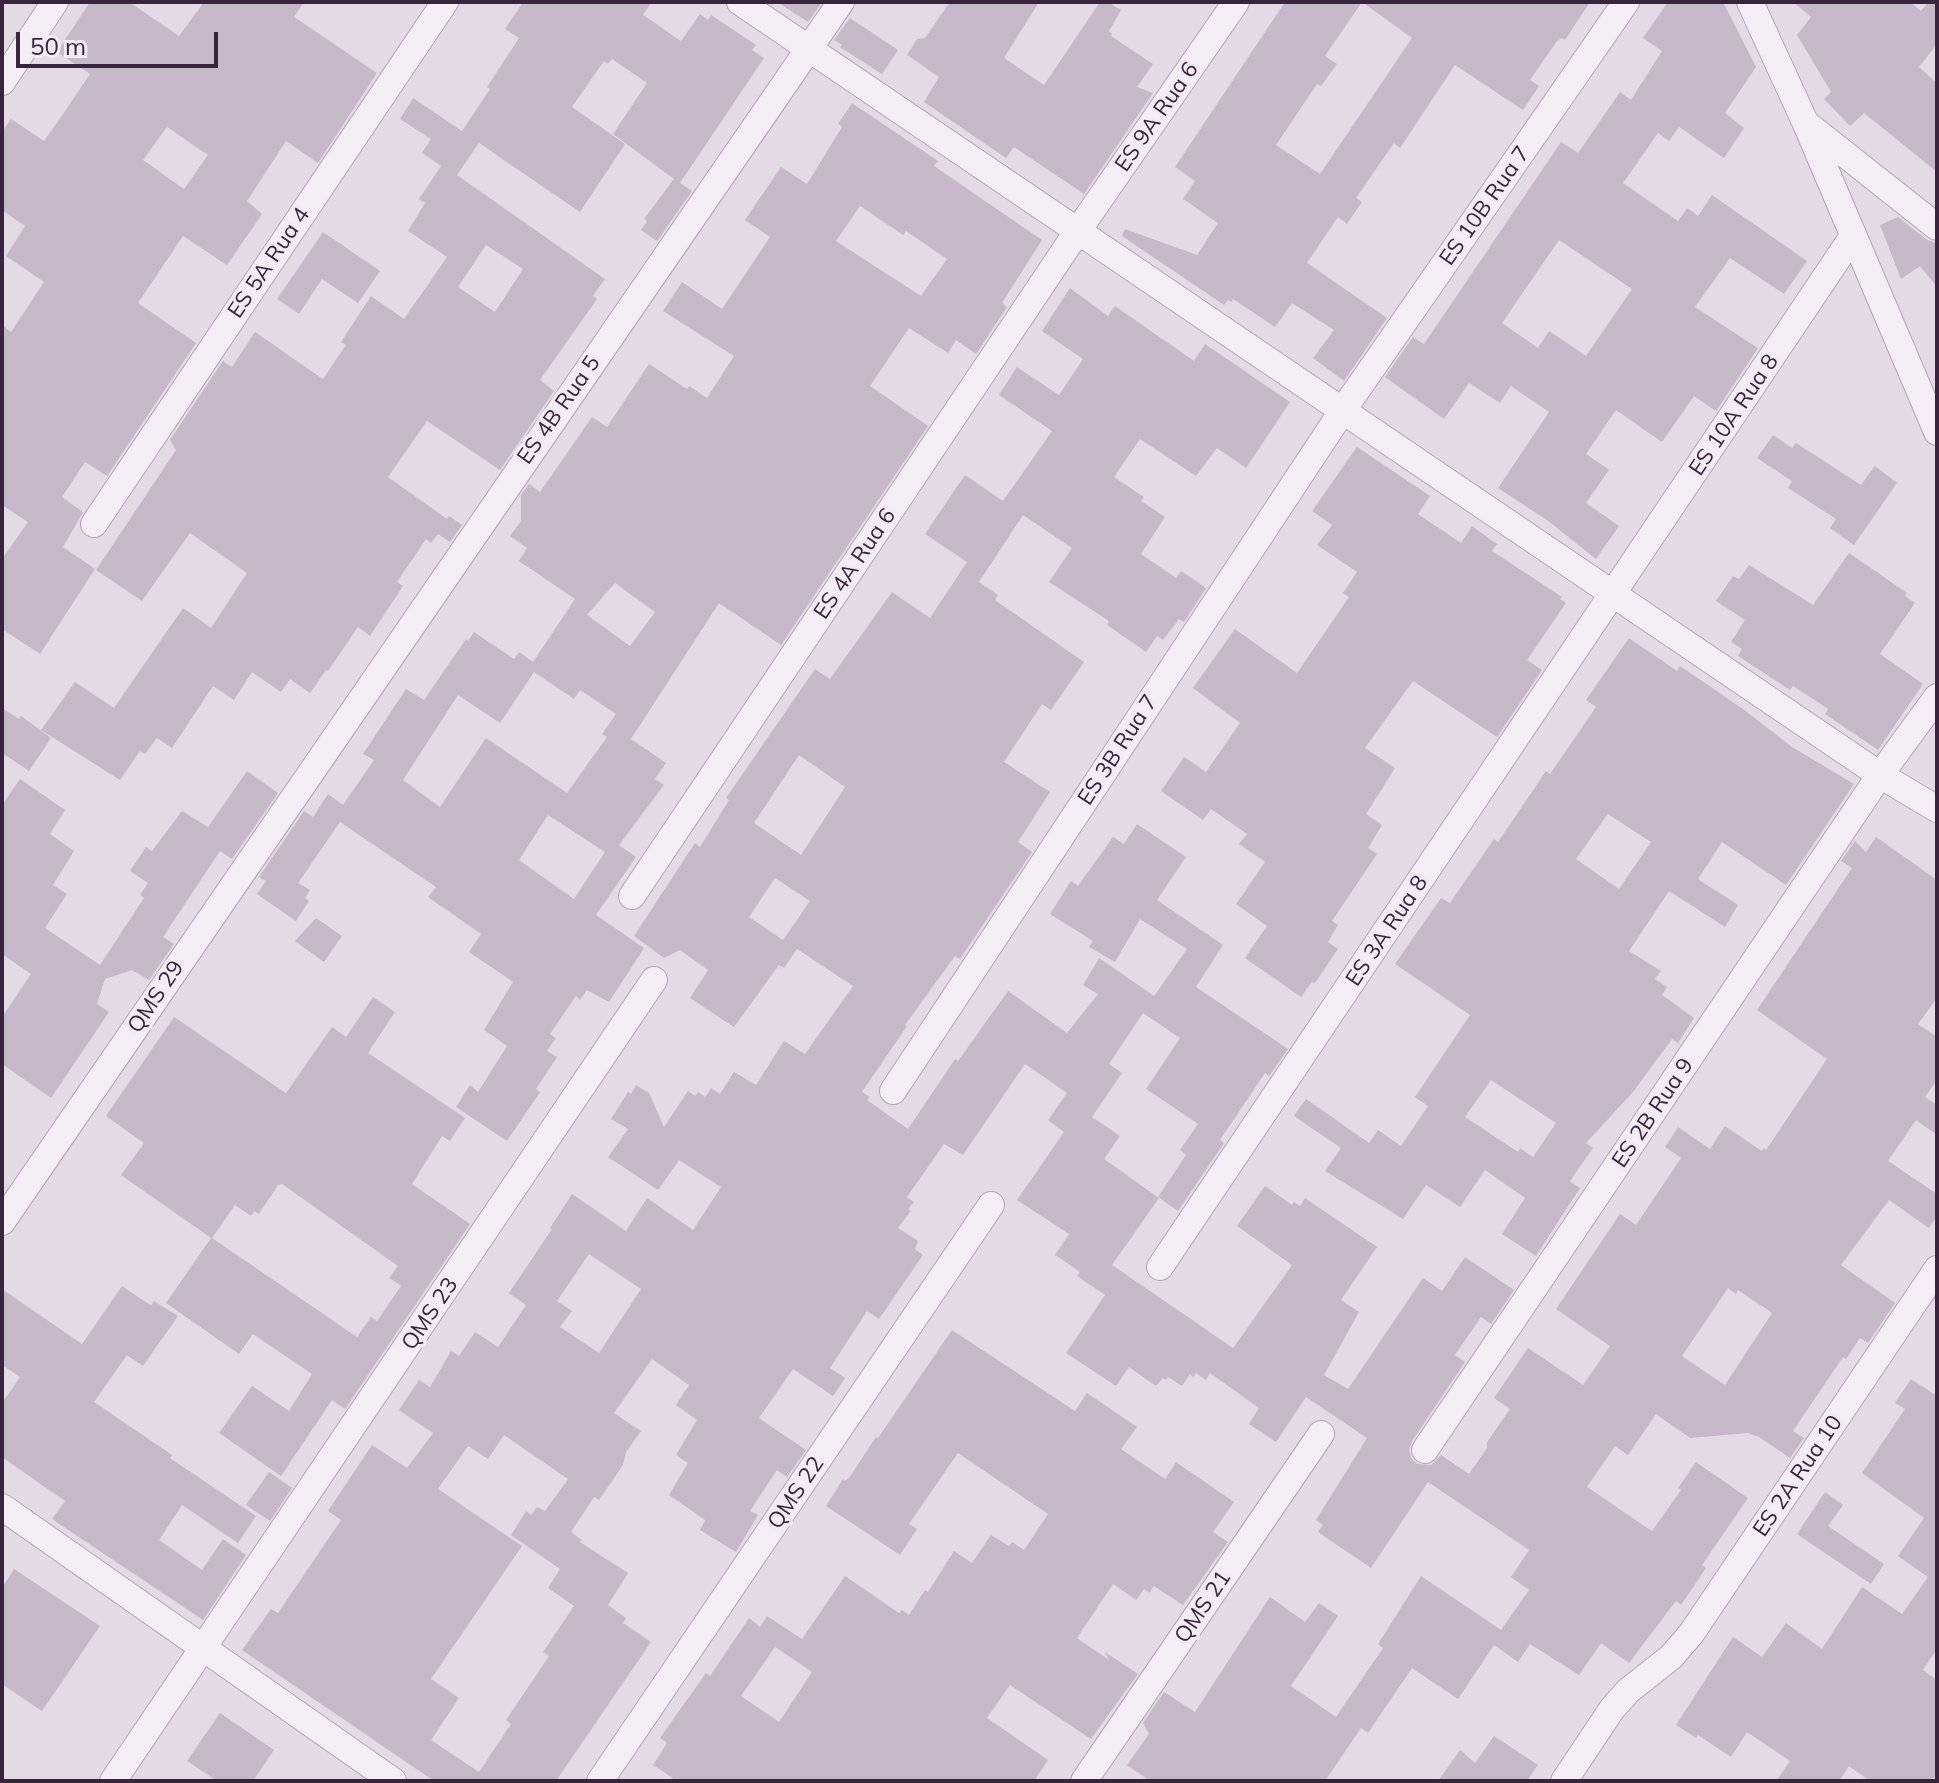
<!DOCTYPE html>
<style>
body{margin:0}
#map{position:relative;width:1939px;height:1783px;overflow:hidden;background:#e4dae6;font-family:Mulish,sans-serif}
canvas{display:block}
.frame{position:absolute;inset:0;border:4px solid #39243d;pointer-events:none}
.scale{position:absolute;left:16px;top:32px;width:202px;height:36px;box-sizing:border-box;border:4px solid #39243d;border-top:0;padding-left:10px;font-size:24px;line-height:28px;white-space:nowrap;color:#39243d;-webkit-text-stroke:6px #f2eaf4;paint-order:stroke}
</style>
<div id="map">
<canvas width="1939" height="1783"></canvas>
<div class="frame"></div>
<div class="scale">50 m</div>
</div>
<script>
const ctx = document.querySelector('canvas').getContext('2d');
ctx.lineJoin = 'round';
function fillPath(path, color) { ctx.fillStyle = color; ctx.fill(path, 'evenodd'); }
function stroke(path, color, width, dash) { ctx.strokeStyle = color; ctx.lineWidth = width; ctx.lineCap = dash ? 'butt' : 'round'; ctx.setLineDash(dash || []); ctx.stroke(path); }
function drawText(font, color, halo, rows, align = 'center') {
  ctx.font = font + ' Mulish,sans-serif'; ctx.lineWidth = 7; ctx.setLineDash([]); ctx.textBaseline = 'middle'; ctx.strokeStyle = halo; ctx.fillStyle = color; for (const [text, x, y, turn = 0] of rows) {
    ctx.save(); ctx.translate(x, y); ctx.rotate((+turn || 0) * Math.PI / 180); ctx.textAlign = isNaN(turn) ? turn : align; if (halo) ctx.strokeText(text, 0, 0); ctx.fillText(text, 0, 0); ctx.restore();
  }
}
const building = new Path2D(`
 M90,2H129L179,36L204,2H304L294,17L377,73L318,163L286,141L247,201L262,214L227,265L183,236L138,303L196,343L107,476L85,462L62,497L83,512L63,547L95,569L40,654L2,629V559L28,522L2,505V325L11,332L44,282L6,256L25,226L2,210V132L11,119L44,141L61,117L90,74L57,52ZM167,127L208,155L184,189L143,160Z
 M523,2H652L643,15L681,41L700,14L708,20L711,15L756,45L752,50L764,58L680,183L692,191L657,241L641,230L647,221L644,219L674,179L613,134L647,83L612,59L608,64L604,61L572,107L625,144L580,212L479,143L457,175L605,279L593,296L597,299L540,380L554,391L500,470L427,421L388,477L447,519L449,516L462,525L450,542L438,534L431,543L426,539L397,582L403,586L370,636L358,627L328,671L326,670L310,693L290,679L281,692L252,672L234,700L213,686L172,748L157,738L145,754L140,751L120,780L41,730L75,682L114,708L183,608L211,628L247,573L190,533L142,601L96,570L176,450L170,440L223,361L232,367L255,332L323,379L346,345L341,342L371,296L404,319L447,257L408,231L425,203L419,199L441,166L422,153L431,139L400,119L413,98L462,131L490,89L487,87L519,38L505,29ZM486,245L523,269L495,312L458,287Z
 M777,2H822L808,22Z
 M950,2H1039L1004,58L1044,85L1100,2H1108L1121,10L1109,31L1112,34L1111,36L1153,64L1137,87L1153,93L1084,194L1014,147L1006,158L924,102L939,77L907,55L917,39L925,38Z
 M1285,2H1590L1565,40L1562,38L1557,41L1530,80L1539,86L1523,110L1455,65L1400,148L1394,143L1356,198L1362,202L1347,224L1338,217L1307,263L1387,318L1344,381L1313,358L1334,330L1292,303L1275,327L1233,299L1231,302L1228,300L1224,305L1122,236L1125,229L1197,255L1218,223L1183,199L1195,181L1175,167ZM1362,2L1412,38L1320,174L1276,145L1317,84L1321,86L1337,64L1325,56Z
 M1668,2H1723L1756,67L1725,113L1744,128L1724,158L1679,127L1669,141L1658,133L1623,183L1678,221L1687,208L1698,216L1712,195L1807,261L1784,294L1730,258L1695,307L1758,348L1716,411L1694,396L1662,442L1616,410L1586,454L1609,470L1586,503L1619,526L1596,559L1547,520L1498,488L1549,412L1511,386L1500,403L1469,383L1444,419L1385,377L1413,337L1424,344L1561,142L1578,153L1620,92L1631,100L1662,51L1643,38ZM1559,240L1632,289L1586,356L1549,331L1538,348L1502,323Z
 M1793,2H1910L1921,11L1928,2H1937V44L1919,67L1937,83V172L1864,113L1850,126L1824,99L1831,92L1797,35L1811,17Z
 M850,18L898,50L882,74L840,47L842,45L834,40Z
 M852,103L938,161L934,166L1042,240L1002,303L1007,307L976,354L956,340L948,353L909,328L870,386L928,426L781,645L719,603L631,739L666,763L655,779L664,785L619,845L636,857L596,915L644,948L609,1002L587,990L580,1000L576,996L550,1034L556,1038L547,1051L557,1057L536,1089L540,1092L507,1141L456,1107L470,1085L478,1092L507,1046L484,1030L513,982L469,952L481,934L428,897L436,887L340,822L298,883L310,890L305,898L309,901L296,921L257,894L266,881L259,877L304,811L313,817L328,794L343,805L374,760L363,754L406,689L424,700L466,639L468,641L474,632L514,659L519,652L533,662L575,599L519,561L527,548L510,536L521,521V495L529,484L540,492L592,417L607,427L649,364L687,389L689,386L707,398L734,356L663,311L682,282L722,309L770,237L745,220L781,167L807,184L842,127L838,124ZM860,206L903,235L906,231L947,259L921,296L836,241ZM615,583L655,612L630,646L587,615ZM534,672L574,699L580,690L616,714L602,734L607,737L567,793L486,738L440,807L403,780L458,695L500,723ZM548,815L605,852L574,899L519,860Z
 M1898,217L1927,240L1937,243V287L1920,266L1901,279L1880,225Z
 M323,232L380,271L358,303L322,279L299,314L277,299Z
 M1070,288L1108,316L1115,306L1194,361L1205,344L1290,402L1246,468L1217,448L1196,476L1140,439L1114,477L1144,497L1141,501L1165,517L1141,554L1176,578L1181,571L1206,588L1184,622L1179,619L1163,640L1157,636L1146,652L1107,625L1109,621L1049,582L1072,548L1023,515L979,582L998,595L995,600L1084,662L1051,710L1042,704L1004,762L1050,792L1018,842L1032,852L960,959L955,956L905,1025L907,1026L862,1092L870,1097L867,1100L908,1129L955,1059L958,1061L1008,991L1067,1033L1098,994L1083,985L1099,958L1154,996L1152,999L1187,949L1140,919L1115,962L1089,947L1093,941L1050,914L1071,881L1078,886L1113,837L1124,844L1137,824L1186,857L1157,900L1223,945L1196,987L1288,1049L1269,1076L1265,1073L1220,1140L1224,1143L1178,1211L1158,1197L1186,1155L1180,1150L1198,1124L1146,1089L1180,1038L1143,1013L1109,1064L1122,1073L1092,1117L1120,1136L1104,1159L1159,1198L1112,1265L1233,1348L1292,1265L1237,1226L1265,1186L1292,1205L1294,1202L1300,1206L1305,1198L1377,1247L1341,1300L1359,1312L1324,1375L1348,1389L1423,1278L1442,1291L1465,1257L1514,1290L1491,1324L1481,1317L1455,1355L1465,1362L1412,1441L1409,1450L1411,1458L1417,1464L1431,1465L1441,1455L1469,1474L1487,1448V1442L1510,1409L1494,1398L1528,1348L1583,1385L1610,1346L1556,1309L1620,1214L1636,1225L1681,1158L1665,1147L1678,1127L1710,1149L1725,1126L1762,1151L1764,1148L1766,1150L1827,1059L1757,1010L1852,868L1841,861L1855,841L1866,852L1876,837L1937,880V998L1918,1024L1937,1037V1080L1925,1097L1937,1105V1135L1916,1120L1888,1161L1937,1194V1216L1929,1228L1889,1200L1841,1265L1895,1303L1868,1343L1860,1338L1846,1359L1843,1357L1793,1431L1804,1438L1790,1458L1759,1437L1748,1433L1690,1438L1656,1414L1628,1455L1615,1446L1587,1487L1652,1531L1681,1490L1678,1488L1696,1462L1748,1498L1702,1565L1706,1568L1681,1605L1676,1601L1629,1663L1601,1643L1579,1675L1530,1644L1518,1662L1494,1645L1458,1699L1412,1668L1368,1733L1361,1728L1325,1781H1150L1127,1765L1149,1734L1143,1723L1164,1692L1195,1712L1270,1597L1305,1622L1319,1603L1338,1616L1291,1686L1336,1717L1383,1648L1378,1644L1421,1576L1501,1630L1529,1590L1511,1577L1529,1550L1428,1482L1371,1568L1318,1532L1323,1525L1316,1520L1367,1438L1306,1397L1276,1442L1249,1424L1259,1408L1210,1373L1206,1380L1196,1373L1193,1377L1190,1374L1182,1386L1168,1377L1166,1380L1163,1378L1156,1386L1129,1367L1116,1386L1066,1353L1105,1295L1077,1276L1080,1272L1055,1255L1069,1234L1017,1200L1064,1132L1048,1120L1067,1093L1025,1064L963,1155L944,1144L907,1197L914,1202L908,1209L911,1211L898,1228L918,1241L915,1249L923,1255L879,1319L867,1311L830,1368L845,1378L833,1396L793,1369L759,1418L806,1450L787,1477L777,1470L750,1511L758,1515L736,1552L700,1530L705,1520L669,1495L688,1463L676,1455L697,1420L676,1405L689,1385L652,1359L614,1413L641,1431L626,1452L623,1465L599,1500L594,1497L571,1532L582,1540L580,1542L628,1573L608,1605L626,1618L623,1623L651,1642L556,1781H434L242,1650L271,1609L278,1613L341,1520L328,1511L372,1445L407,1468L433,1433L399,1410L419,1380L430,1387L451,1351L459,1356L475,1332L498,1347L526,1305L509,1293L552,1229L550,1228L572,1194L626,1231L647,1198L693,1230L721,1187L679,1160L658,1190L608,1157L628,1129L611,1119L628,1092L631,1094L636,1085L649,1093L664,1127L688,1091L695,1096L698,1092L705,1097L711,1088L720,1094L734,1072L756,1085L784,1041L805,1054L853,986L797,949L784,968L779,965L734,1027L690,998L708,970L680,950L664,958L634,936L695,843L700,847L729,800L726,798L815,669L830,679L892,592L930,618L967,562L925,534L965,475L1003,501L1052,431L999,395L1017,367L1059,395L1083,359L1042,331ZM799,755L845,787L801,855L754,823ZM775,878L810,901L783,940L749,917ZM589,1254L641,1289L599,1353L560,1327L572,1311L557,1301ZM1728,1288L1736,1294L1738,1290L1772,1313L1725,1385L1682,1356ZM504,1435L568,1479L545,1511L537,1507L531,1515L526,1511L511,1535L560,1569L548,1588L574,1606L543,1652L549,1656L506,1720L511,1724L479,1772L431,1740L459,1698L431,1679L522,1546L438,1489L468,1446L488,1459Z
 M1773,435L1792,448L1796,443L1861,485L1875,466L1897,483L1854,545L1830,528L1836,519L1788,488L1792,481L1757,458Z
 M1357,447L1430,496L1418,514L1461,543L1472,526L1497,544L1492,551L1562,597L1560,599L1566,603L1527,660L1542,670L1497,737L1413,681L1365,748L1395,768L1366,814L1382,825L1368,848L1377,854L1332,921L1338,925L1328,942L1338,949L1315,983L1312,982L1301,997L1245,958L1267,926L1236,904L1265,862L1239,844L1247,834L1211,809L1203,820L1161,791L1184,757L1206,772L1240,723L1193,688L1235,629L1297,673L1349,597L1343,593L1357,572L1317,545L1332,525L1312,511Z
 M1849,553L1907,593L1905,596L1915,603L1880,654L1923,684L1878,750L1825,714L1828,709L1793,686L1790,690L1738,656L1742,649L1731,642L1745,620L1716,601L1733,576L1739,579L1749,565L1813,605Z
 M1629,638L1677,671L1680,666L1743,709L1792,747L1854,784L1786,885L1722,842L1698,879L1738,905L1725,927L1669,891L1629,951L1661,971L1655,979L1667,987L1662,995L1694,1018L1678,1043L1672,1039L1633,1092L1586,1143L1593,1148L1570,1181L1580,1188L1536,1256L1502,1234L1525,1198L1485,1170L1460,1207L1426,1185L1403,1219L1325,1171L1341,1148L1294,1116L1306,1099L1369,1143L1378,1130L1401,1146L1428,1106L1415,1097L1470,1015L1395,964L1441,898L1450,903L1494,839L1498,842L1546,771L1550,774L1596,707L1586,700ZM1608,814L1651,842L1619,889L1576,859ZM1491,1080L1556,1123L1533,1157L1520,1148L1518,1152L1465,1117Z
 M2,708L19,719L21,716L51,738L29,771L2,753Z
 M247,771L278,793L232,859L220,851L163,937L174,944L149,980L132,970L105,979L97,1004L109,1012L51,1098L2,1064V1017L31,974L2,954V805L20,779L65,810L50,834L74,851L53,885L67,894L45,928L100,965L144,898L140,895L148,883L130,871L146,847L152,851L182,811L208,827Z
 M316,918L342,936L324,962L295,941Z
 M373,997L395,1012L368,1053L465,1118L450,1141L442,1136L412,1184L470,1224L345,1409L332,1400L281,1476L219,1433L252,1386L289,1411L312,1374L253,1334L239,1354L166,1303L211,1238L121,1175L144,1143L106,1116L174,1017L286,1093L332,1027L346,1037ZM282,1184L398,1266L389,1278L401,1286L377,1321L371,1317L357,1337L212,1238L235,1205L251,1216L254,1211L259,1214L278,1185Z
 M122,1286L144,1301L151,1305L154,1301L178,1316L143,1366L127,1355L94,1402L172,1455L170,1458L256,1516L238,1543L182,1505L159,1540L202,1570L223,1539L246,1555L203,1620L52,1519L65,1501L2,1457V1403L20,1377L2,1365V1289L82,1344Z
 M952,1330L1075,1411L1087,1393L1137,1427L1121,1449L1165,1479L1176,1462L1234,1502L1213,1532L1228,1542L1183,1605L1154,1586L1149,1593L1144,1589L1136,1600L1113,1584L1077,1638L1109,1660L1105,1652L1138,1674L1091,1739L1010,1685L987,1718L1048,1760L1034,1781H677L653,1765L667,1743L660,1738L706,1673L710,1676L749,1618L760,1627L767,1616L802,1639L845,1576L899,1613L902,1610L909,1615L925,1590L928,1592L954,1551L972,1563L991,1535L1009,1546L1012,1542L1024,1550L1048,1514L958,1453L909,1524L917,1529L900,1555L826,1506L843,1479L845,1481L849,1478L876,1437L878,1438ZM775,1647L812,1672L779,1722L741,1696Z
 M1911,1379L1937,1396V1649L1923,1670L1937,1680V1774L1932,1781H1870L1849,1766L1839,1781H1776L1790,1761L1747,1732L1731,1757L1698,1735L1696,1738L1676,1725L1733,1637L1762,1657L1786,1623L1822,1649L1862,1587L1902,1614L1928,1577L1898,1556L1924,1518L1862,1473L1905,1409L1895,1403Z
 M269,1472L292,1488L270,1521L246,1505Z
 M1825,1492L1843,1505L1828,1526L1884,1564L1871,1584L1797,1534Z
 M14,1569L100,1626L42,1711L2,1684V1588Z
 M220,1713L274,1750L253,1781H217L187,1761Z
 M1494,1736L1538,1765L1527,1781H1438L1460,1750L1475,1763Z`);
const minor = new Path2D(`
 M740,2L1880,775L1937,809
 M1750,2L1806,124L1937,432
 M2,82L55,2
 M1808,125L1937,227
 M94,524L445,2
 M632,896L1077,232L1236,2
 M893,1091L1343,410L1626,2
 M2,1222L841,2
 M1160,1267L1853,236
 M1425,1450L1880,775L1937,697
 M2,1507L393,1781
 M113,1781L654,980
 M600,1781L991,1205
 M1084,1781L1321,1434
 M1564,1781L1612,1709L1628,1691L1671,1657L1691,1634L1937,1269`);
const streetNames = [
 ["ES 9A Rua 6",1157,117,-55],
 ["ES 10B Rua 7",1485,206,-55],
 ["ES 5A Rua 4",269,263,-56],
 ["ES 4B Rua 5",559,410,-55],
 ["ES 10A Rua 8",1734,415,-56],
 ["ES 4A Rua 6",855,564,-56],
 ["ES 3B Rua 7",1118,750,-57],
 ["ES 3A Rua 8",1387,931,-56],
 ["QMS 29",156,997,-56],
 ["ES 2B Rua 9",1653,1113,-56],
 ["QMS 23",430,1314,-56],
 ["ES 2A Rua 10",1798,1476,-56],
 ["QMS 22",796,1493,-56],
 ["QMS 21",1203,1607,-56]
];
fillPath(building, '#c6b7c9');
stroke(minor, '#b1a3b3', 28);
stroke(minor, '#f4edf5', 26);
drawText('22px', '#39243d', '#f2eaf4', streetNames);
</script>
